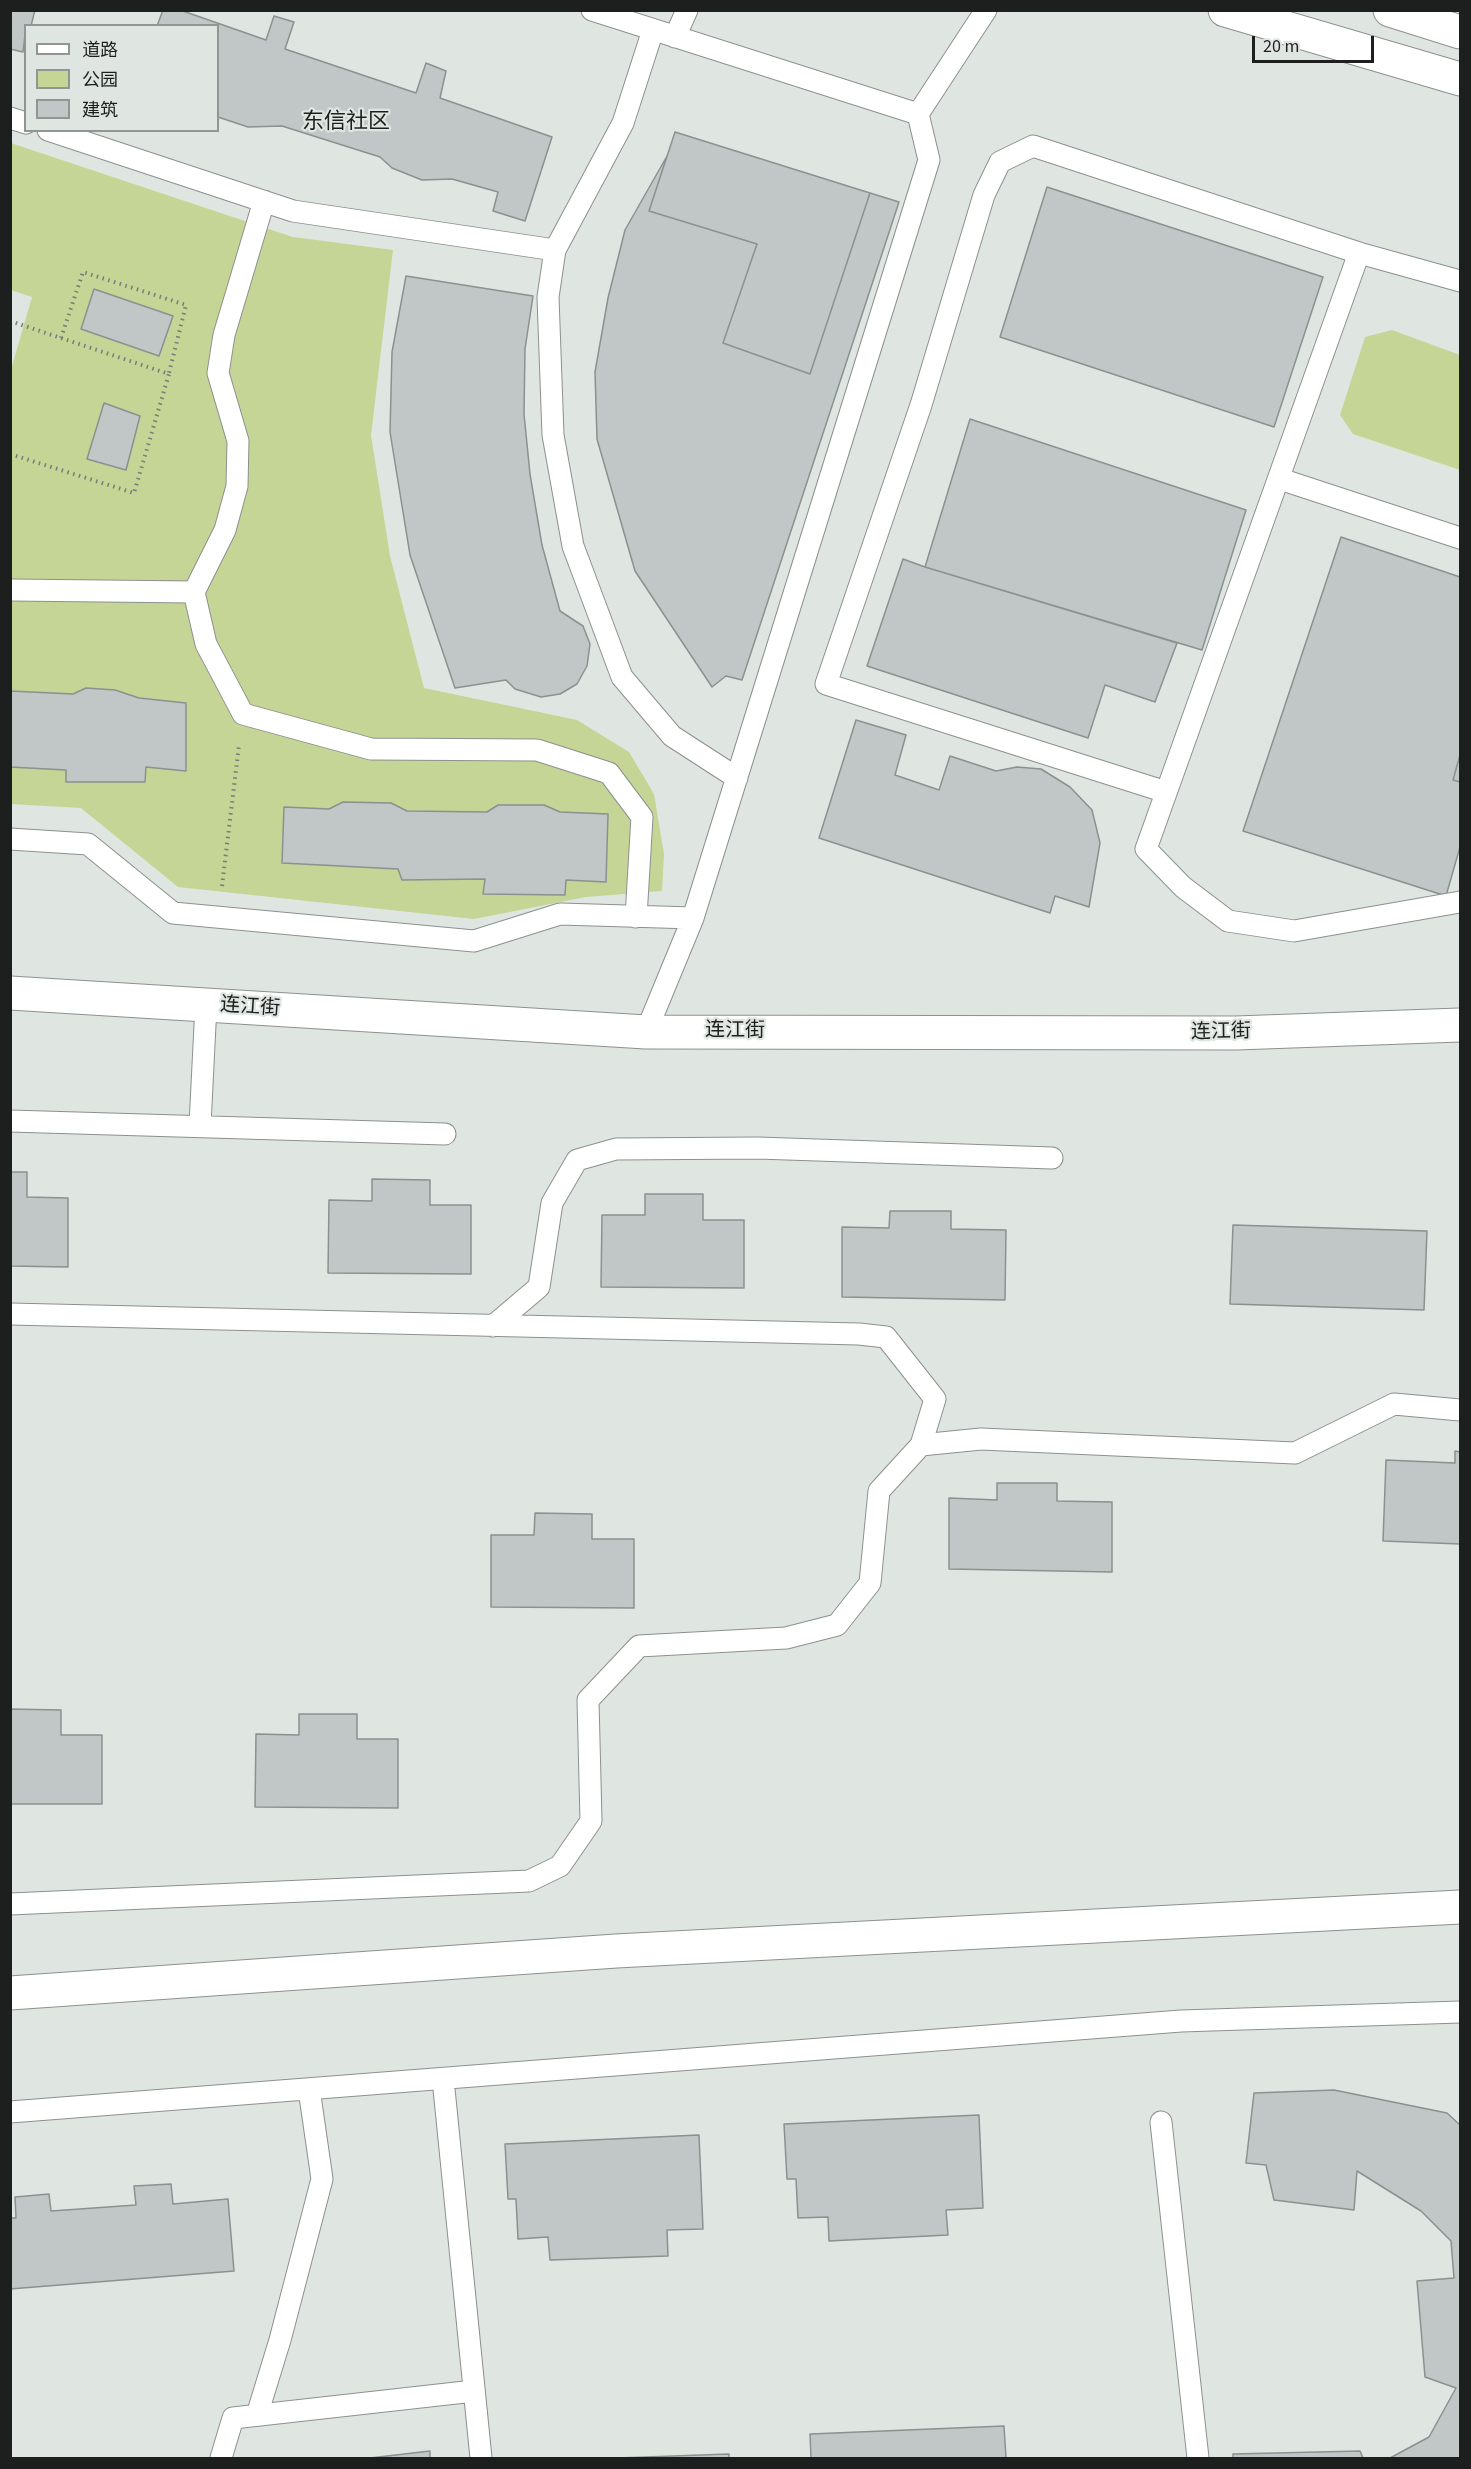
<!DOCTYPE html>
<meta charset="utf-8">
<style>
body{margin:0}
#map{position:relative;width:1471px;height:2469px;overflow:hidden;background:#dfe6e2;font-family:"Source Sans 3","Noto Sans SC",sans-serif}
canvas{display:block}
.frame{position:absolute;inset:0;border:12px solid #1d1f1e;pointer-events:none}
.legend{position:absolute;left:24px;top:24px;width:195px;height:108px;box-sizing:border-box;background:#dfe6e2;border:2px solid #919694;margin:0;padding:8px 10px;list-style:none;font-size:18px;color:#1d1f1e}
.legend li{display:flex;align-items:center;gap:12px;height:30px}
.legend b{width:30px;border:2px solid #919694}
.scale{position:absolute;left:1252px;top:36px;width:122px;height:27px;box-sizing:border-box;border:3px solid #1d1f1e;border-top:0;padding-left:8px;font-size:18px;line-height:21px;white-space:nowrap;color:#1d1f1e;-webkit-text-stroke:4px #dfe6e2;paint-order:stroke}
</style>
<div id="map">
<canvas width="1471" height="2469"></canvas>
<div class="frame"></div>
<ul class="legend">
<li><b style="height:8px;background:#fff"></b>道路</li>
<li><b style="height:16px;background:#c4d595"></b>公园</li>
<li><b style="height:16px;background:#c0c7c6"></b>建筑</li>
</ul>
<div class="scale">20 m</div>
</div>
<script>
const ctx = document.querySelector('canvas').getContext('2d');
ctx.lineJoin = 'round';
function fillPath(path, color) { ctx.fillStyle = color; ctx.fill(path, 'evenodd'); }
function stroke(path, color, width, dash) { ctx.strokeStyle = color; ctx.lineWidth = width; ctx.lineCap = dash ? 'butt' : 'round'; ctx.setLineDash(dash || []); ctx.stroke(path); }
function drawText(font, color, halo, rows, align = 'center') {
  ctx.font = font + ' "Source Sans 3","Noto Sans SC",sans-serif'; ctx.lineWidth = 4.5; ctx.setLineDash([]); ctx.textBaseline = 'middle'; ctx.strokeStyle = halo; ctx.fillStyle = color; for (const [text, x, y, turn = 0] of rows) {
    ctx.save(); ctx.translate(x, y); ctx.rotate((+turn || 0) * Math.PI / 180); ctx.textAlign = isNaN(turn) ? turn : align; if (halo) ctx.strokeText(text, 0, 0); ctx.fillText(text, 0, 0); ctx.restore();
  }
}
const green = new Path2D(`
 M11,143L293,237L393,250L371,435L390,556L424,688L577,720L629,752L654,794L664,854L662,891L586,897L474,919L178,887L81,808L11,804L10,373L32,297L11,290Z
 M1392,330L1460,355V470L1353,434L1340,415L1365,337Z`);
const building = new Path2D(`
 M10,10H35L31,26H26L23,52L10,49Z
 M163,10H180L266,40L274,16L294,22L285,49L416,93L426,63L446,71L440,98L552,137L525,221L493,211L498,192L452,179L422,180L392,168L380,157L282,126L248,127L218,117V26H157Z
 M675,132L870,193L810,374L723,343L757,244L649,211Z
 M667,156L649,211L757,244L723,343L810,374L870,193L899,202L742,680L726,676L712,687L635,571L597,439L595,372L608,298L625,230Z
 M1047,187L1323,277L1274,427L1000,337Z
 M406,276L533,296L525,349L524,414L530,474L542,545L560,611L583,626L590,644L587,666L577,684L560,694L541,697L515,689L506,680L455,688L410,555L390,432L392,352Z
 M94,289L173,316L159,356L81,329Z
 M104,403L140,416L126,470L87,459Z
 M970,419L1246,510L1202,650L925,567Z
 M1341,537L1460,577V755L1453,780L1460,782V847L1446,896L1243,831Z
 M903,559L925,567L1177,643L1155,702L1105,685L1088,738L867,666Z
 M86,688L115,690L139,698L186,703V771L146,767L145,782H66V770L10,767V691L73,694Z
 M856,720L906,735L895,775L939,790L950,756L996,771L1017,767L1041,769L1070,787L1092,810L1100,843L1089,907L1055,896L1050,913L819,838Z
 M1460,755V782L1453,780Z
 M343,802L391,803L407,811L487,812L498,805H544L560,812L608,814L606,882L566,880L565,895L483,894L485,879L402,880L398,869L282,863L284,807L329,809Z
 M10,1172H27V1197L68,1198V1267L10,1266Z
 M372,1179L430,1180V1205H471V1274L328,1273L329,1200L372,1201Z
 M645,1194H703V1220H744V1288L601,1287L602,1215H645Z
 M890,1211H951V1229L1006,1230L1005,1300L842,1297V1227L889,1228Z
 M1233,1225L1427,1231L1424,1310L1230,1304Z
 M1455,1451L1460,1452V1544L1383,1541L1386,1460L1455,1463Z
 M997,1483H1057V1501L1112,1502V1572L949,1569V1498L997,1500Z
 M535,1513L592,1514V1539H634V1608L491,1607V1535H534Z
 M10,1709L61,1710V1735H102V1804H10Z
 M299,1714H357V1739H398V1808L255,1807L256,1734L299,1735Z
 M1334,2090L1447,2113L1460,2125V2458H1390L1429,2437L1456,2388L1425,2377L1417,2281L1454,2278L1451,2241L1421,2211L1357,2171L1354,2210L1274,2200L1266,2165L1246,2163L1254,2093Z
 M979,2115L983,2208L946,2210L948,2235L829,2241L828,2217L798,2218L796,2179H787L784,2124Z
 M699,2135L703,2229L667,2230L668,2256L550,2260L548,2237L518,2239L516,2199H508L505,2144Z
 M171,2184L173,2204L228,2199L234,2271L10,2289V2218H16L15,2197L49,2194L51,2211L136,2205L134,2186Z
 M1004,2426L1006,2458H811L810,2434Z
 M430,2451V2458H370Z
 M1360,2451L1363,2458H1233V2454Z
 M729,2454V2458H617Z`);
const path = new Path2D(`
 M10,307V312
 M10,321L169,374L134,493L10,454
 M61,338L83,272L186,305L169,373
 M222,886L239,745`);
const service = new Path2D(`
 M592,10L918,114
 M653,30L623,123L555,250L548,297L553,435L573,546L622,677L672,736L737,778
 M675,37L687,10
 M10,118L26,123
 M48,130L293,211L555,250
 M264,201L224,335L218,373L238,441L237,486L225,530L194,592L206,644L243,714L371,749L537,750L609,773L642,817L636,917
 M1359,253L1146,849L1183,887L1228,921L1294,931L1460,902
 M1280,479L1460,538
 M10,590L194,592
 M1166,792L826,684L921,405L984,195L1000,162L1033,146L1359,253L1460,281
 M10,839L88,844L173,913L474,941L560,914L693,918
 M646,1032L693,918L929,160L918,114L986,10
 M10,1121L445,1134
 M200,1125L206,1005
 M10,1314L859,1334L886,1337L935,1399L921,1445L879,1491L870,1583L837,1625L786,1638L639,1646L588,1700L591,1821L560,1866L529,1881L10,1904
 M493,1326L539,1287L552,1203L577,1160L616,1149L758,1148L1052,1158
 M921,1445L981,1439L1295,1453L1394,1404L1460,1410
 M443,2079L481,2458
 M10,2112L1181,2021L1460,2012
 M1161,2122L1198,2458
 M257,2415L280,2340L322,2179L309,2089
 M221,2458L233,2418L474,2391`);
const minor = new Path2D(`
 M10,993L646,1032L1236,1033L1460,1025
 M10,1993L616,1951L1460,1907`);
const primary = new Path2D(`
 M1225,10L1460,79
 M1390,10L1460,32`);
const streetNames = [
 ["连江街",250,1008,4],
 ["连江街",735,1032],
 ["连江街",1221,1033,-1]
];
const quarterNames = [
 ["东信社区",346,123]
];
fillPath(green, '#c4d595');
fillPath(building, '#c0c7c6');
stroke(building, '#8a9190', 1.5);
stroke(service, '#8b918e', 23);
stroke(minor, '#8b918e', 35);
stroke(primary, '#8b918e', 35);
stroke(path, '#787d7a', 4, [1.5, 4.5]);
stroke(service, '#fff', 21);
stroke(minor, '#fff', 33);
stroke(primary, '#fff', 33);
drawText('20px', '#1d1f1e', '#dfe6e2', streetNames);
drawText('22px', '#1d1f1e', '#dfe6e2', quarterNames);
</script>
